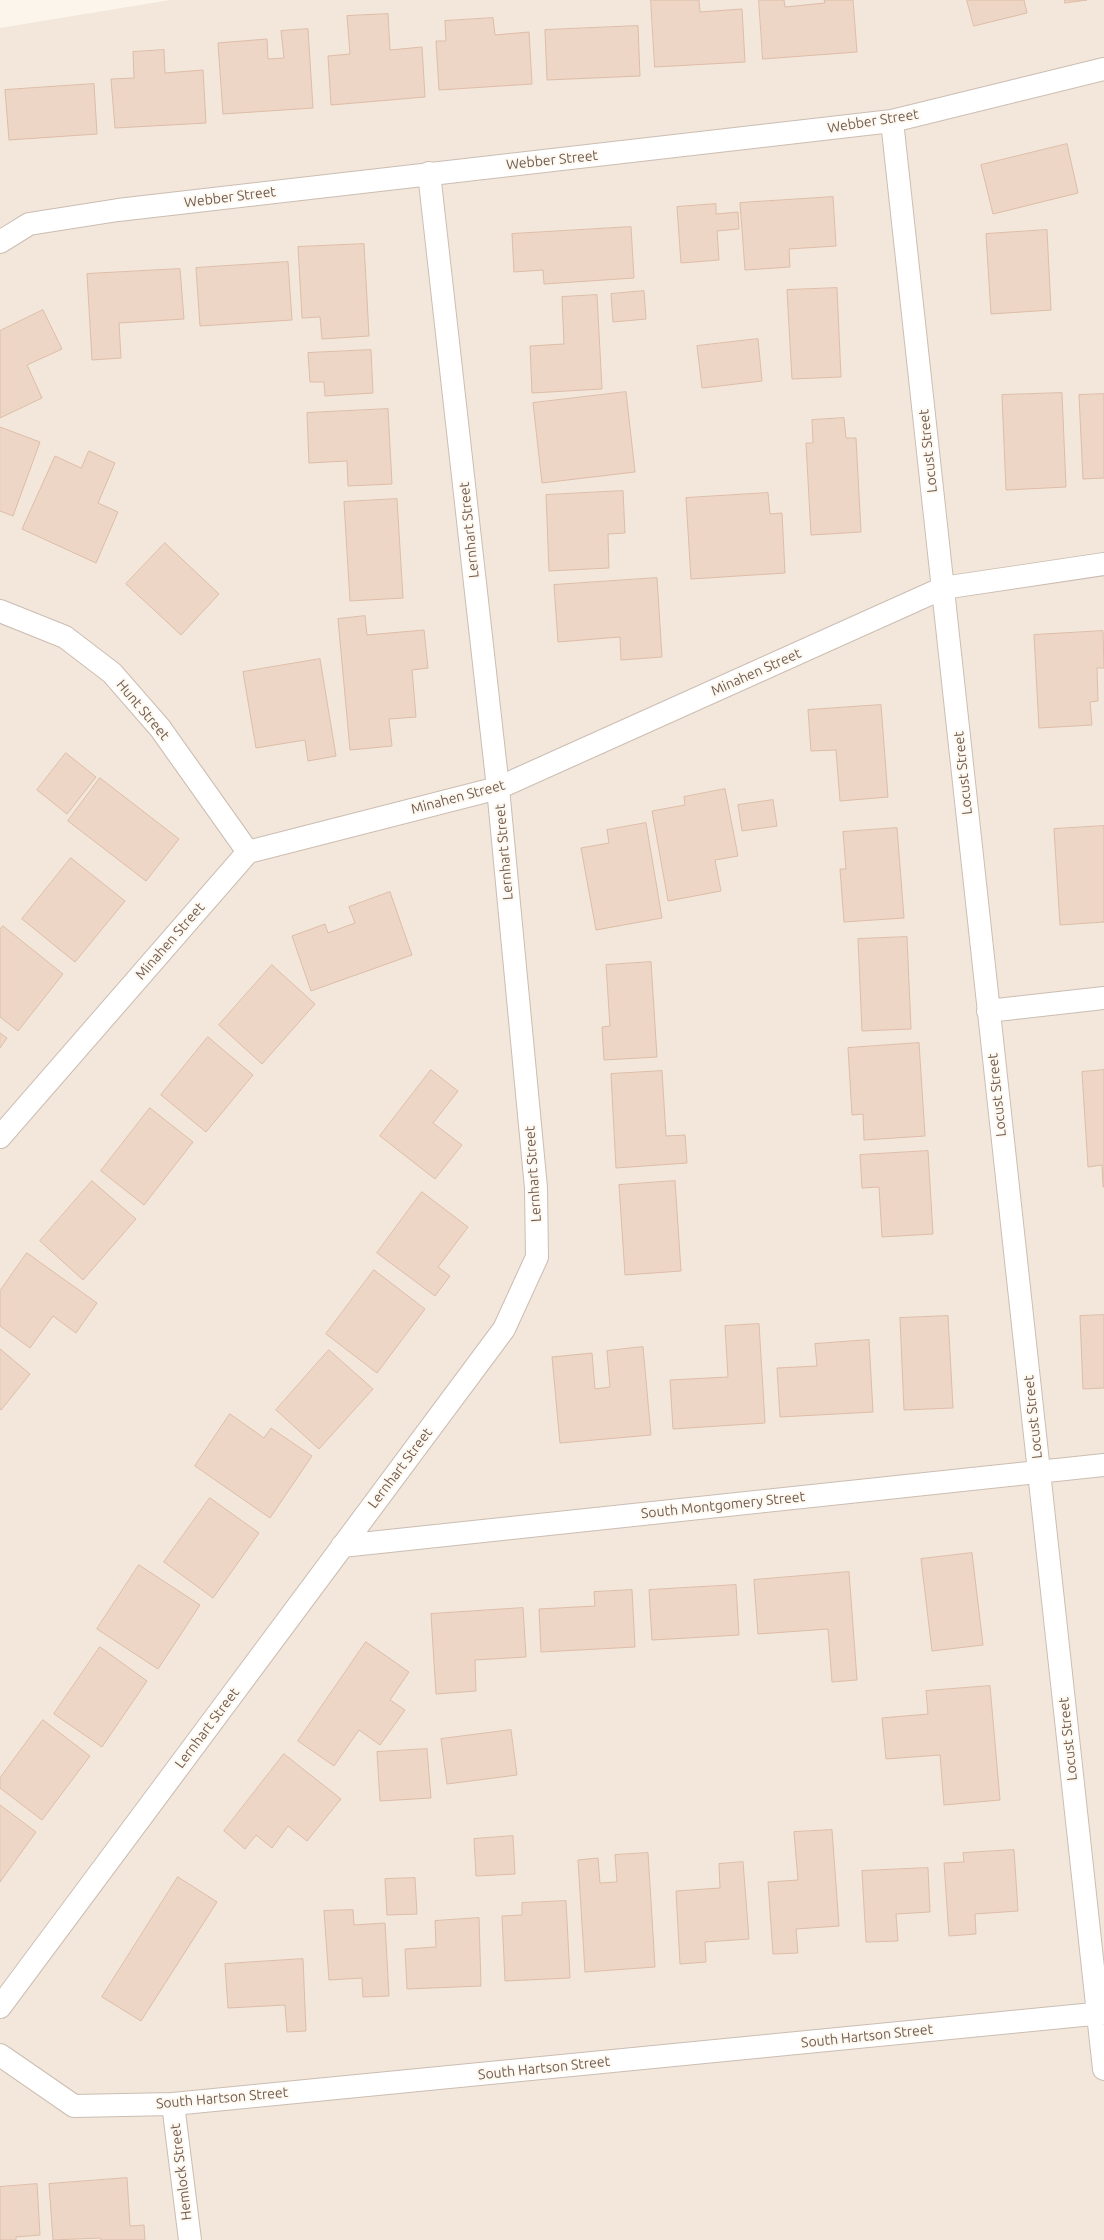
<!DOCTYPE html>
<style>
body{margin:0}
canvas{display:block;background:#fbf5eb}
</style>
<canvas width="1104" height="2240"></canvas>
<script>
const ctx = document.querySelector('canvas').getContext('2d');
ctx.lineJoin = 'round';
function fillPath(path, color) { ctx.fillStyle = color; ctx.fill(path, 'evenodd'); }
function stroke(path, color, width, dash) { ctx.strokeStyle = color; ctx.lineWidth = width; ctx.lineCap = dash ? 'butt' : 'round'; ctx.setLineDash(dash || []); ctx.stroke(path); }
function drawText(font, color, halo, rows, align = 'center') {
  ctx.font = font + ' Ubuntu,sans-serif'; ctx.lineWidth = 4; ctx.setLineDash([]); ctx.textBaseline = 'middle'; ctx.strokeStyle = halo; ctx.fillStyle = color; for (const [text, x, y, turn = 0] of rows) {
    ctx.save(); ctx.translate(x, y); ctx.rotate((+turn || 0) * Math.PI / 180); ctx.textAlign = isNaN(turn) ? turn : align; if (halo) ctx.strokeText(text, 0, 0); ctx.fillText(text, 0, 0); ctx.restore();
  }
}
const residential = new Path2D(`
 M170,0H1104V2240H0V28Z`);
const building = new Path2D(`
 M651,0H699L700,12L742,9L745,62L655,67Z
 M759,0H784L785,7L825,3L824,0H853L857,52L763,59Z
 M967,0H1024L1027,13L974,26Z
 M1065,0H1087L1065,3Z
 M388,14L390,50L422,47L425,97L331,105L328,56L350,54L347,16Z
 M493,18L495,35L529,32L532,84L439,90L436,41H446L445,21Z
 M638,26L640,76L547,80L545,30Z
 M308,29L313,108L223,114L218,43L267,39L268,59L284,58L281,31Z
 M164,50L165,73L203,70L206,123L115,128L111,79L134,78L133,52Z
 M94,84L97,134L9,140L5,90Z
 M1067,144L1078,193L993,214L981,165Z
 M833,197L836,246L789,249L790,267L745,270L740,203Z
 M716,204V214L738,212L739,229L717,231L719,260L681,263L677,207Z
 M631,227L634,278L544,284L543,270L514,272L512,234Z
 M1047,230L1051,310L991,314L986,234Z
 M364,244L369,336L322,339L320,317L302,318L298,247Z
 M288,262L292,320L200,326L196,268Z
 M180,269L184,319L119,323L121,358L92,360L87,274Z
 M837,288L841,377L792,379L787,290Z
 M644,291L646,319L613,322L611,294Z
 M597,295L602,389L532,393L530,346L564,344L562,297Z
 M43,310L62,349L27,365L42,398L0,418V331Z
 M758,339L762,381L702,388L697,346Z
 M371,350L373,393L325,396L324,382H310L308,353Z
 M626,392L635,472L542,483L533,403Z
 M1062,393L1066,487L1006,490L1002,395Z
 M1104,394V478L1083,479L1079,395Z
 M388,409L392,484L348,486L347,461L309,463L307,413Z
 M844,418L846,438H856L861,532L811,535L806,443H813L812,420Z
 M0,427L40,442L13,516L0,511Z
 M89,451L115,463L98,503L118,512L96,563L22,529L55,456L81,468Z
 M623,491L625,533L608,534L609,568L549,571L546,495Z
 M768,493L770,514L782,513L785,573L691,579L686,498Z
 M397,499L403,598L350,601L344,502Z
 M165,543L219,594L181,635L126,584Z
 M657,578L662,657L621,660L620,637L558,642L554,585Z
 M365,616L367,635L424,630L428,668L412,670L416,717L389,719L392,746L350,750L338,619Z
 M1103,631L1104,668H1097L1098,701L1090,702L1092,725L1039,728L1034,635Z
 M320,659L336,756L308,761L305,740L256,748L243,672Z
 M881,705L888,797L840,801L836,750L811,751L808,710Z
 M66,753L96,777L67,814L37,790Z
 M100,778L179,839L146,881L68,821Z
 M725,789L738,856L715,860L721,891L668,901L652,811L685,805L684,797Z
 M773,800L777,826L742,831L738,805Z
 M646,823L662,918L596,930L581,848L609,843L607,830Z
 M1104,826V922L1060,925L1054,829Z
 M897,828L904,918L844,922L840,869H846L843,832Z
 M71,858L125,901L75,962L22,919Z
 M390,892L412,955L311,991L292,936L325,924L328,933L355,923L349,907Z
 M3,926L63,974L18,1031L0,1017V930Z
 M907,937L911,1029L862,1031L858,939Z
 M651,962L657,1057L604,1060L602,1027L610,1026L606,965Z
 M272,965L315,1004L262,1064L219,1025Z
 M0,1033L7,1038L0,1048Z
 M208,1037L253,1075L206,1132L161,1095Z
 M919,1043L925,1136L864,1140L863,1114L852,1115L848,1048Z
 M431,1070L458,1091L433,1123L462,1145L435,1179L380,1136Z
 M1104,1070V1187H1103L1102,1165L1088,1167L1082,1072Z
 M662,1071L666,1136L685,1135L687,1163L616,1168L611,1074Z
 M150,1108L193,1142L144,1205L101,1171Z
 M928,1151L933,1234L882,1237L879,1187L862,1188L860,1155Z
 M92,1181L136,1219L83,1280L40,1241Z
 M675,1181L681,1271L625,1275L619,1185Z
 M422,1192L468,1227L438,1267L450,1276L435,1296L377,1253Z
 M27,1253L97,1303L76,1333L53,1316L30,1348L0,1326V1291Z
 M374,1270L425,1309L377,1373L326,1334Z
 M1104,1315V1388L1083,1389L1080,1316Z
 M948,1316L953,1408L904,1410L900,1318Z
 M759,1324L765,1423L673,1429L670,1380L728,1377L725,1326Z
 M869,1340L873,1412L780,1417L777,1368L817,1366L815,1344Z
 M643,1347L651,1435L560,1443L552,1357L592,1353L595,1389L610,1387L607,1351Z
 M0,1349L30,1374L1,1410L0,1409Z
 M329,1350L373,1389L319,1449L276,1410Z
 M230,1414L264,1438L271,1428L312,1456L270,1518L195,1466Z
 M210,1498L259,1533L213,1598L164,1562Z
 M972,1553L983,1645L932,1651L921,1559Z
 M139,1565L200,1605L158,1669L97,1629Z
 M849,1572L857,1680L832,1682L828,1629L758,1634L754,1580Z
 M736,1585L739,1635L652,1640L649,1590Z
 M632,1590L635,1647L541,1652L539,1609L595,1606L594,1592Z
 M523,1608L526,1657L475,1660L476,1691L436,1694L431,1614Z
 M366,1642L409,1672L390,1700L405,1710L380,1745L359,1730L334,1766L298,1741Z
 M100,1647L147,1681L102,1747L54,1714Z
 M990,1686L1000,1800L944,1805L940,1755L886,1759L882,1718L928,1714L926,1691Z
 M43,1720L90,1756L42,1820L0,1788V1778Z
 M511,1730L517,1775L447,1784L441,1739Z
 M427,1749L431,1798L380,1801L377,1752Z
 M284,1754L341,1799L307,1841L288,1826L272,1848L256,1835L245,1849L224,1831Z
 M0,1805L36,1832L0,1882Z
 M832,1830L839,1926L796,1929L798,1953L773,1954L768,1882L798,1880L794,1832Z
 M513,1836L515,1874L476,1876L474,1839Z
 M1014,1850L1018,1911L975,1914L976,1934L949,1936L944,1863L964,1862L963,1853Z
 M648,1853L655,1967L585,1972L578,1860L598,1858L600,1883L617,1882L615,1855Z
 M743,1862L749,1939L705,1942L706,1962L680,1964L676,1891L720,1888L719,1864Z
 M928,1868L930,1912L896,1914L898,1941L866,1942L862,1871Z
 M178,1877L217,1902L141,2021L102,1997Z
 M415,1878L417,1914L387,1915L385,1879Z
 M566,1901L570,1978L505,1981L502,1916L522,1915V1903Z
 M353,1910L354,1925L385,1923L389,1996L363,1997L362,1978L329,1980L324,1911Z
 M479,1918L481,1986L407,1989L405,1949L436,1947L435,1921Z
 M303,1959L306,2031L287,2032L285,2005L228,2008L225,1964Z
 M127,2178L130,2226L144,2225L145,2240H101L100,2238L53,2240L49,2184Z
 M37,2184L40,2235L16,2237V2240H0V2187Z`);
const minor = new Path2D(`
 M892,121L1104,2069
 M0,242L29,224L118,210L892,121L1104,69
 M0,611L65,637L112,673L160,728L248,852
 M988,1011L1104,998
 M0,1137L248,852L498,788L943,588L1104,564
 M342,1546L1104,1465
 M0,2007L504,1329L537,1257L536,1188L498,788L429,173
 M0,2055L74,2106L173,2104L1104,2013
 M173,2104L190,2240`);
const streetNames = [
 ["Webber Street",873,121,-9],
 ["Webber Street",552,160,-6],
 ["Webber Street",230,197,-7],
 ["Locust Street",928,451,-96],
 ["Lernhart Street",469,530,-96],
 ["Minahen Street",756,672,-24],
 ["Hunt Street",143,710,50],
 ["Locust Street",963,773,-96],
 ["Minahen Street",458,797,-15],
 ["Lernhart Street",504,852,-95],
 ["Minahen Street",170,941,-49],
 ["Locust Street",997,1095,-96],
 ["Lernhart Street",533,1174,-94],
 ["Locust Street",1033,1417,-96],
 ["Lernhart Street",400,1468,-53],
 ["South Montgomery Street",723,1505,-6],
 ["Lernhart Street",207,1728,-53],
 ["Locust Street",1068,1739,-96],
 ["South Hartson Street",867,2036,-6],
 ["South Hartson Street",544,2068,-6],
 ["South Hartson Street",222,2098,-5],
 ["Hemlock Street",181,2172,-97]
];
fillPath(residential, '#f2e7da');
fillPath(building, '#edd6c5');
stroke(building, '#debda8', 1);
stroke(minor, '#ccbdb2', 24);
stroke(minor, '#fff', 22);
drawText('14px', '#745d50', '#fdf9f1', streetNames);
</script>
